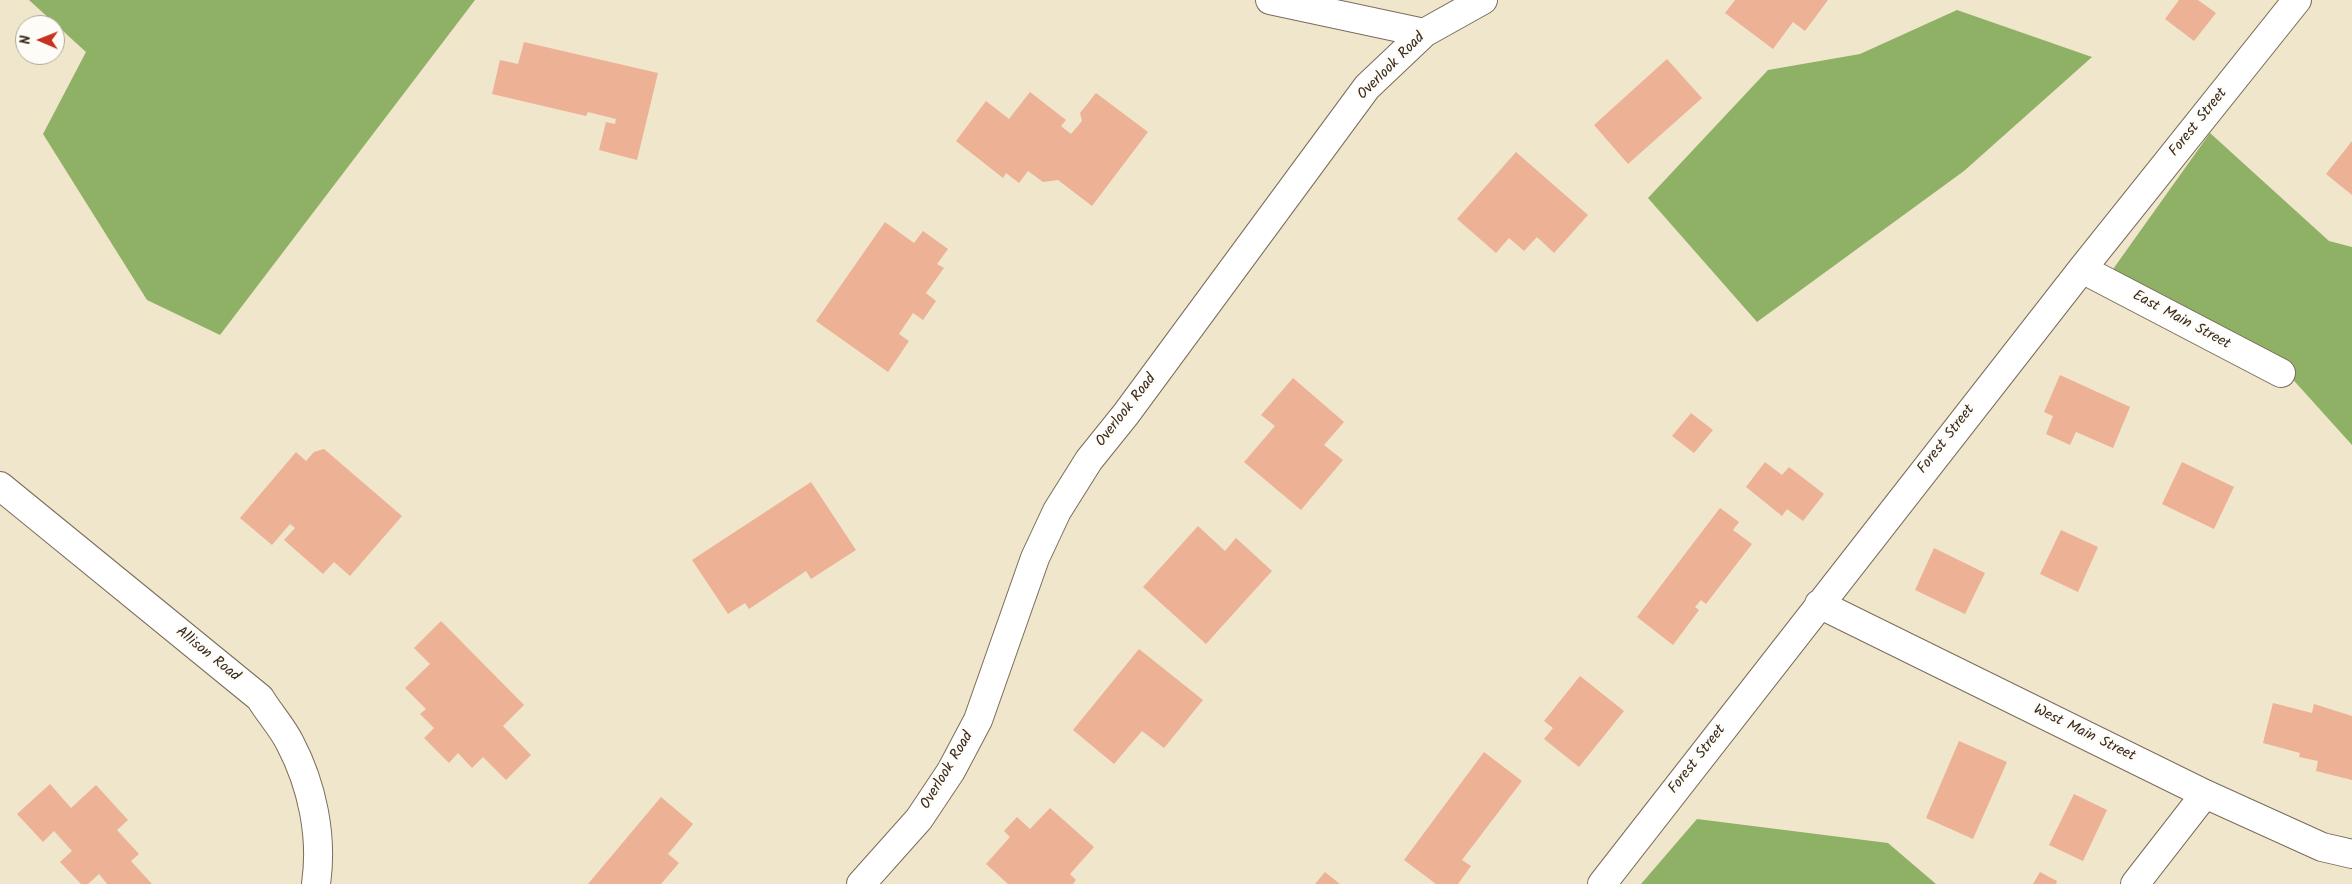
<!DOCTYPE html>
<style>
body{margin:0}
#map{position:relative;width:2352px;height:884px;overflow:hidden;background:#f0e6cb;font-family:Kalam,sans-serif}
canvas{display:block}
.north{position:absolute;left:15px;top:15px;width:50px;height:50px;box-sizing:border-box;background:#fdfcf7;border:1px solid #afa8a0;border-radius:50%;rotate:271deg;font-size:14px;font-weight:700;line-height:20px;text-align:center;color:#3b2a1e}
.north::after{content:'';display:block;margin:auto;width:18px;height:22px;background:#c8321e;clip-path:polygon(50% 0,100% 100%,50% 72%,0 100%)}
</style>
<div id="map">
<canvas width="2352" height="884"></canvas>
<div class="north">N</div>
</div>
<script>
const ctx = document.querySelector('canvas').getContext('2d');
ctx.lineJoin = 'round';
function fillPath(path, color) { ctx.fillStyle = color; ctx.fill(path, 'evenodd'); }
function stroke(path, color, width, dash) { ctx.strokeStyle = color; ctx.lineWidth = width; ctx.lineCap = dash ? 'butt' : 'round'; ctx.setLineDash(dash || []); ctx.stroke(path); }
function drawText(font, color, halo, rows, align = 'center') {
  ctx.font = font + ' Kalam,sans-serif'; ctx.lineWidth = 4.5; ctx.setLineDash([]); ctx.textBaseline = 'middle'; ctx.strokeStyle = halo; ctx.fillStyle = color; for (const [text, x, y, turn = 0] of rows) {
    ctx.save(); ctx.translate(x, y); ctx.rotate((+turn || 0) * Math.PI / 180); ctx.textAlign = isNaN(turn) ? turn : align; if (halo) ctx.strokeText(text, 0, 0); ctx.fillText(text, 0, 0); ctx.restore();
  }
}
const forest = new Path2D(`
 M29,0H475L220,335L147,300L43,134L86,52Z
 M1957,10L2092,57L1964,171L1757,322L1648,198L1768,70L1860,54Z
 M2210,133L2329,241L2352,247V445L2278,363L2111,272Z
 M1697,819L1888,843L1936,884H1641Z`);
const building = new Path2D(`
 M1735,0H1828L1805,31L1793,22L1773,49L1725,13Z
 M2179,0H2198L2216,13L2194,41L2165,19Z
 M524,42L658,73L637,160L599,150L606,122L615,124L616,119L588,112L586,116L492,94L500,60L518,64Z
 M1667,59L1702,98L1628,164L1594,125Z
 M1030,92L1066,120L1061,126L1071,134L1082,121L1080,113L1096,93L1148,132L1092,206L1058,180L1043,182L1028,171L1019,183L1006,173L1003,178L956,141L986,101L1009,119Z
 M2352,141V195L2326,174Z
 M1516,152L1588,215L1554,253L1537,237L1524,251L1509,238L1496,253L1457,219Z
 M885,222L914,243L923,231L948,249L937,264L944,268L926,293L936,301L923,320L913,313L899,334L909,341L888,372L816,321Z
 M2060,375L2130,407L2113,448L2076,432L2070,445L2046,434L2053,416L2044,412Z
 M1293,378L1344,422L1324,445L1343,460L1301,510L1244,462L1275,426L1261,415Z
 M1691,413L1713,430L1694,453L1672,436Z
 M324,449L402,516L350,576L334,562L323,574L284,540L295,528L290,524L272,545L240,518L296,452L306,461L314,452Z
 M1765,462L1782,475L1789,467L1824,494L1803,521L1787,509L1782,516L1746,487Z
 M2182,462L2234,487L2214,529L2162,504Z
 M811,482L856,550L811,579L806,571L749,609L745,603L728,614L692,560Z
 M1720,508L1739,522L1733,530L1752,544L1706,604L1701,600L1695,607L1699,610L1673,645L1637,617Z
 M1198,526L1225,551L1236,538L1272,571L1206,644L1143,587Z
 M2061,530L2098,547L2078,592L2040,574Z
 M1934,548L1985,573L1965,614L1915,590Z
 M441,621L524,705L503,726L531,755L506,780L483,757L472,768L458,753L449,763L424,738L434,728L420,714L426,709L405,688L430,664L414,648Z
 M1139,649L1203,700L1164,748L1142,731L1114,764L1073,730Z
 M1580,676L1624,711L1579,767L1544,739L1553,728L1544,721Z
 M2273,703L2312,713L2314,704L2352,716V780L2316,771L2318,761L2299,757L2300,753L2263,743Z
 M1959,741L2007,762L1973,839L1926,818Z
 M1484,752L1522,781L1462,860L1471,866L1458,884H1436L1404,860Z
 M50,784L71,808L96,785L128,820L117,830L139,854L131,861L152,884H107L99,874L88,884H81L60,862L72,851L54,831L43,842L17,814Z
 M2074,794L2107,810L2083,861L2049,845Z
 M661,797L693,824L668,854L679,863L661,884H588Z
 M1050,808L1094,847L1070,874L1076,880L1073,884H1008L986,864L1010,837L1004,831L1017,817L1030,829Z
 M1325,872L1340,884H1315Z
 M2040,872L2057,881L2056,884H2033Z`);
const minor = new Path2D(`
 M1270,0L1424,33
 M2082,269L2281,373
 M0,486L260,698C269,713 282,727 290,743C312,785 323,836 316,884
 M1819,604L2205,794L2322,847L2352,854
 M861,884L919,819L951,771L978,720L1035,558L1057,511L1089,460L1126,414L1367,87L1424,33L1483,0
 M1602,884L2082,269L2297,0
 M2135,884L2205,794`);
const streetNames = [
 ["Overlook Road",1392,67,-45],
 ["Forest Street",2199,123,-51],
 ["East Main Street",2181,321,28],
 ["Overlook Road",1127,411,-52],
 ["Forest Street",1947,440,-52],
 ["Allison Road",207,655,39],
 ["West Main Street",2084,734,26],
 ["Forest Street",1698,760,-52],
 ["Overlook Road",948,771,-59]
];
fillPath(forest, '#8fb165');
fillPath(building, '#edb196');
stroke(minor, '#7a6c5b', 30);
stroke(minor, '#fff', 28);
drawText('15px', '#3b2a1e', '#fdfcf7', streetNames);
</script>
